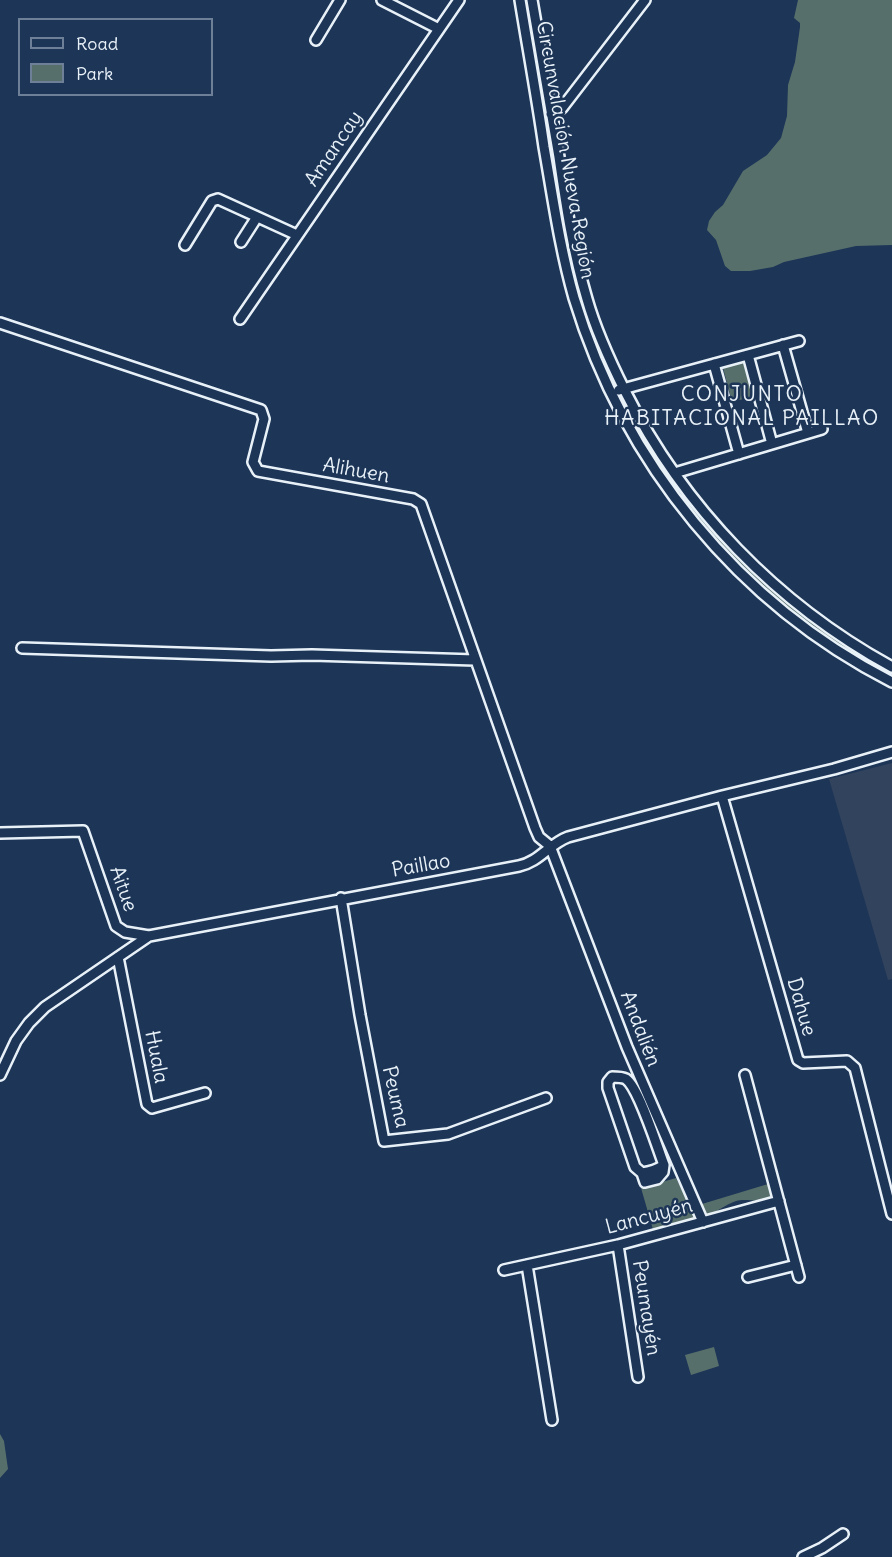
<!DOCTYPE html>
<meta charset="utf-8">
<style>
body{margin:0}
#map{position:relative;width:892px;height:1557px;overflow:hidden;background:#1d3557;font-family:Delius,sans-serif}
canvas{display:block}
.legend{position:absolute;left:18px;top:18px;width:195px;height:78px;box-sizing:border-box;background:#1d3557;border:2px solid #6e8097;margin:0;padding:8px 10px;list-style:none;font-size:18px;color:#e8f1f8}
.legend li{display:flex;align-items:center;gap:12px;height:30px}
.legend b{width:30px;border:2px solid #6e8097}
</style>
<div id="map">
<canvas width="892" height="1557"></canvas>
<ul class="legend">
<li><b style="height:8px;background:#1d3557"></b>Road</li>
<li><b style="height:16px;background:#576f6b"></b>Park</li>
</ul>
</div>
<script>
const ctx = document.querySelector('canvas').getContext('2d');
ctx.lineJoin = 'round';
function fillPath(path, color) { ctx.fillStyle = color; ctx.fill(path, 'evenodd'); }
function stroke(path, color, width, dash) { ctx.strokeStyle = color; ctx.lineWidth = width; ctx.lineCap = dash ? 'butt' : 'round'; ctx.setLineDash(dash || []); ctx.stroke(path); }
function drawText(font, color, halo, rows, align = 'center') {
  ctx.font = font + ' Delius,sans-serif'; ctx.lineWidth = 5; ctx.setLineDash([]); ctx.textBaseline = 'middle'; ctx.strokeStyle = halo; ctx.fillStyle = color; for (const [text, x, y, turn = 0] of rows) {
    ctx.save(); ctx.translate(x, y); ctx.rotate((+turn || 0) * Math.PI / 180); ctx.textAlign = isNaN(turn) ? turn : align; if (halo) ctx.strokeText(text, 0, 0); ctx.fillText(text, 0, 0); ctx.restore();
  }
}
const built = new Path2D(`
 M892,763V979L888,980L829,779Z`);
const green = new Path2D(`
 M524,0H529L569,240L608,364L617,386L614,388C595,351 582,311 571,271Z
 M798,0H892V245L856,246L784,262L773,267L750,271H731L725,266L716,240L707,230L709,221L715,212L723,205L743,171L767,155L781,138L787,116L788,85L795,62L800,27V23L794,18Z
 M745,359L755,396L732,402L723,368L725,364Z
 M620,392L666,469V471H663L661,469L618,395Z
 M670,478L707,524L765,584L811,622L876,667L892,675V678C870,665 846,652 825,638C763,596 713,541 668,483Z
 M676,1178L694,1214L693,1220L654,1233L641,1188Z
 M768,1184L772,1195L769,1199C755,1203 747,1198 736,1201C724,1205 718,1212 706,1216L702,1204Z
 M714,1347L719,1366L691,1375L685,1355Z
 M0,1434L4,1441L8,1469L0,1478Z`);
const minor = new Path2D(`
 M382,0L439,29
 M520,0C528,49 537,98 544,147C553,198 560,249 574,298C624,463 739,604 892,682
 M532,0C541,52 550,104 559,157C566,205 573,252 587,299C596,331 610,361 625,391C684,508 777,604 892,667
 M316,40L340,0
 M551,114L562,108L645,0
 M241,242L257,217
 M185,245L212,201L218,199L297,235
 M240,319L459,0
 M0,323L261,410L264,419L253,462L258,471L413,499L421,504L535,828L539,837L550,846L627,1047L703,1222
 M783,345L808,433
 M748,355L772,444
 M714,364L739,454
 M619,390L799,341
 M678,472L822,429
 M22,648L271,656L312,655L475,660
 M722,796L798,1060L803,1063L847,1061L855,1068L892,1214
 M0,833L83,831L116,926L125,932L149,936
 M341,898L360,1015L384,1141L448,1134L546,1098
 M118,957L147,1104L152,1108L205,1093
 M0,1075L16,1041L29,1023L45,1007L149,936L519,866C539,862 549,844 568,837L722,796L834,769L892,752
 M745,1075L799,1277
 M642,1173L645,1182L657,1179L663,1172L664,1165C657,1147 639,1088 626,1079C622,1077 617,1077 612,1077L608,1082V1088L635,1167L642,1173C651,1172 657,1170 664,1165
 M618,1245L638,1377
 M527,1265L552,1420
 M504,1270L618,1245L779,1201
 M748,1277L796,1265
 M803,1557L822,1548L843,1534`);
const streetNames = [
 ["Amancay",334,149,-56],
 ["Circunvalación Nueva Región",565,150,80],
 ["Alihuen",356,471,10],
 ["Paillao",421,866,-10],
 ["Aitue",123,889,71],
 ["Dahue",801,1007,74],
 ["Andalién",640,1029,69],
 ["Huala",156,1057,79],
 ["Peuma",395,1097,77],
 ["Lancuyén",649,1217,-15],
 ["Peumayén",646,1308,81]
];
const neighbourhoodNames = [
 ["CONJUNTO",742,395],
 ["HABITACIONAL PAILLAO",742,419]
];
fillPath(built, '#32435d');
fillPath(green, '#576f6b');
stroke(minor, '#e8f1f8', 14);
stroke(minor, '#1d3557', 9);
drawText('20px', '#e8f1f8', '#1d3557', streetNames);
ctx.letterSpacing = '1.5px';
drawText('21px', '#e8f1f8', '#1d3557', neighbourhoodNames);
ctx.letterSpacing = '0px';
</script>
